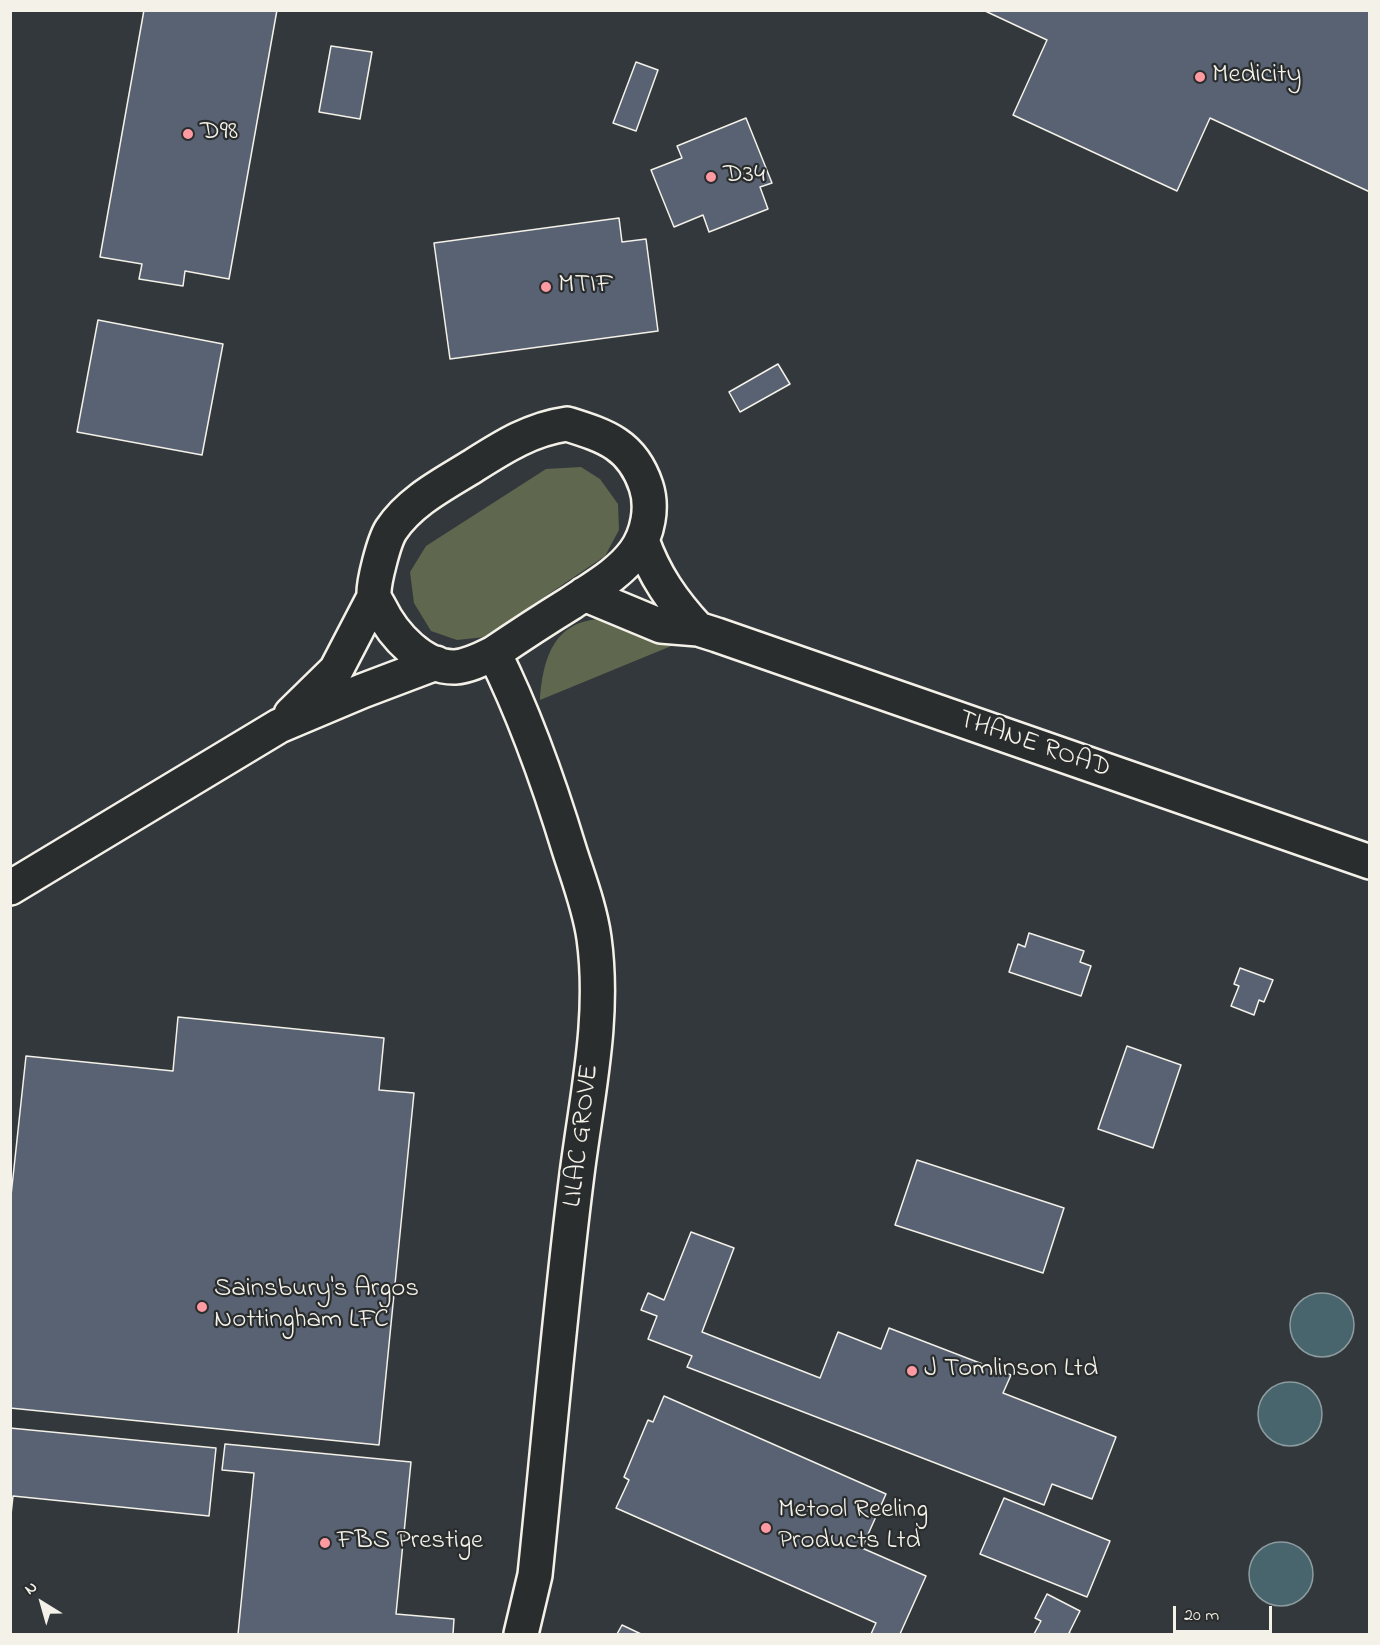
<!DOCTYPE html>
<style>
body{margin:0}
#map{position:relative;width:1380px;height:1645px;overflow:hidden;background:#33383c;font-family:"Indie Flower",sans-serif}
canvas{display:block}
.frame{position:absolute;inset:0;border:12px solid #f4f1e8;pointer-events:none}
.north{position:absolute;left:12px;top:1573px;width:60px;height:60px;-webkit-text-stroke:4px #2a2d2e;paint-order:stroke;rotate:323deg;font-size:16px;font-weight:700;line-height:24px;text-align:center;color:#f4f1e8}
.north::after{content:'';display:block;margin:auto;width:21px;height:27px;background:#f4f1e8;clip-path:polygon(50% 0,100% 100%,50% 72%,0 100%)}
.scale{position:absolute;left:1173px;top:1606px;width:99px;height:27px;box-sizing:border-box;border:3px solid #f4f1e8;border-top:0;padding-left:8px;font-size:18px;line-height:21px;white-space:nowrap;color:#f4f1e8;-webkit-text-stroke:4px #2a2d2e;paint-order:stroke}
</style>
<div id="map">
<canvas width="1380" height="1645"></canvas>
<div class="frame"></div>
<div class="north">N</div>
<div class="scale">20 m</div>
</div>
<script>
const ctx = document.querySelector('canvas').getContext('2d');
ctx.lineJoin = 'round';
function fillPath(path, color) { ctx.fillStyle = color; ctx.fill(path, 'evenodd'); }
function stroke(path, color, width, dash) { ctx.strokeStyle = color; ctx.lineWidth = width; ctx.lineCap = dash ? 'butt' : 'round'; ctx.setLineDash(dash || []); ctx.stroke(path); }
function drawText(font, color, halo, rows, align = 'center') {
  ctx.font = font + ' "Indie Flower",sans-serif'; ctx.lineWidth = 4.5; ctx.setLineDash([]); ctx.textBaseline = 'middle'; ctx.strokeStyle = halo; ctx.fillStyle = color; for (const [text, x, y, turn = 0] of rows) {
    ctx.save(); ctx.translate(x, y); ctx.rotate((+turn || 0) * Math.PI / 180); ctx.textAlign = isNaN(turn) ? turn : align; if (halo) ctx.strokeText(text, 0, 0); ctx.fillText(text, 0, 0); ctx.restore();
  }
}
const green = new Path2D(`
 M581,467L600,479L618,504L619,530L605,556L485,637L457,640L431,631L414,603L410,572L426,546L546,469Z
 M601,619L681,642L540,700C543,660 553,621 601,619Z`);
const water = new Path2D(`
 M1290 1325a32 32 0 1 1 64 0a32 32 0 1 1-64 0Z
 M1258 1414a32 32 0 1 1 64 0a32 32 0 1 1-64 0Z
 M1249 1574a32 32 0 1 1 64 0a32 32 0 1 1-64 0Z`);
const building = new Path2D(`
 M144,10H277L229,279L185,271L183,286L139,279L142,264L100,257Z
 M983,10H1370V192L1210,118L1177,191L1013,115L1047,40Z
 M331,46L372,52L360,119L319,112Z
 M636,62L658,70L636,131L613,123Z
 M746,118L772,183L760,187L768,209L709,232L703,215L674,227L651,170L682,158L677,146Z
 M619,218L622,242L646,239L658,331L450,359L434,243Z
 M98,320L223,344L202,455L77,432Z
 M778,364L790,384L740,412L729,392Z
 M1029,933L1084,951L1080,962L1091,966L1081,996L1009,972L1018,944L1025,947Z
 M1240,968L1273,980L1264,1002L1259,1000L1254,1015L1231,1006L1239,986L1234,984Z
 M178,1017L384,1038L379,1090L414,1093L379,1445L10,1408V1205L26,1056L173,1071Z
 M1127,1046L1181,1065L1153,1148L1098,1129Z
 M917,1160L1064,1208L1043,1273L895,1225Z
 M691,1232L734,1248L702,1332L820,1378L838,1332L881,1349L889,1328L1011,1375L1003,1393L1116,1437L1092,1499L1052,1484L1044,1505L687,1367L692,1356L648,1339L657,1316L641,1310L648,1293L664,1300Z
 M664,1396L886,1494L862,1548L926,1576L900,1634H871L876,1623L616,1508L629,1480L624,1477L648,1420L653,1422Z
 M10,1428L216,1448L209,1516L13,1496L10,1524Z
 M225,1444L411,1462L396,1614L454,1619L453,1634H238L254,1473L222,1470Z
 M1004,1498L1110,1541L1087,1597L980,1554Z
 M1047,1594L1080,1611L1069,1633L1072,1634H1034L1041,1621L1035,1618Z
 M622,1625L641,1634H617Z`);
const minor = new Path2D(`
 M567,424C605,436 632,444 646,486C653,507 648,534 635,552C619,574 593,588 571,603C545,619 519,636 494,653C482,659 469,666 455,667C423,668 393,635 380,608C378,604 375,600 374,596C373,583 384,541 391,530C410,501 444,484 473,466C503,447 531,429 567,424Z
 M642,540C654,575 673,602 698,629
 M584,594L661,626L698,629L717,635L1370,862
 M494,653C526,717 549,783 570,852C579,880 590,909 594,938C605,1018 587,1095 577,1174C560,1307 549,1441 535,1575L521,1634
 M291,714L336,670L374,597
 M10,888L279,726L362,691L436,663`);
const markers = [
 [1200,77,6,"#ff9aa2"],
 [188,134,6,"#ff9aa2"],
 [711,177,6,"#ff9aa2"],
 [546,287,6,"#ff9aa2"],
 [202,1307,6,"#ff9aa2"],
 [912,1371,6,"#ff9aa2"],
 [766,1528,6,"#ff9aa2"],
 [325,1543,6,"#ff9aa2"]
];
const poiNames = [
 ["Medicity",1212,77],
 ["D98",200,134],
 ["D34",723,177],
 ["MTIF",558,287],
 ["Sainsbury's Argos",214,1291],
 ["Nottingham LFC",214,1322],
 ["J Tomlinson Ltd",924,1371],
 ["Metool Reeling",778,1512],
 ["Products Ltd",778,1543],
 ["FBS Prestige",337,1543]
];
const streetNames = [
 ["THANE ROAD",1034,746,19],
 ["LILAC GROVE",583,1136,-83]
];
fillPath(green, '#5f684f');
fillPath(water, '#48646d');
stroke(water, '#8d9c9e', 1.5);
fillPath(building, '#586273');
stroke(building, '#f4f1e8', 1.5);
stroke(minor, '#f4f1e8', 38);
stroke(minor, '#2a2d2e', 33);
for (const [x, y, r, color] of markers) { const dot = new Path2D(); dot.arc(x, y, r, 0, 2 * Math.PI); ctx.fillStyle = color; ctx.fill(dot); stroke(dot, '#2a2d2e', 2); }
drawText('27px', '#f4f1e8', '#2a2d2e', poiNames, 'left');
drawText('27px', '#f4f1e8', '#2a2d2e', streetNames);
</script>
